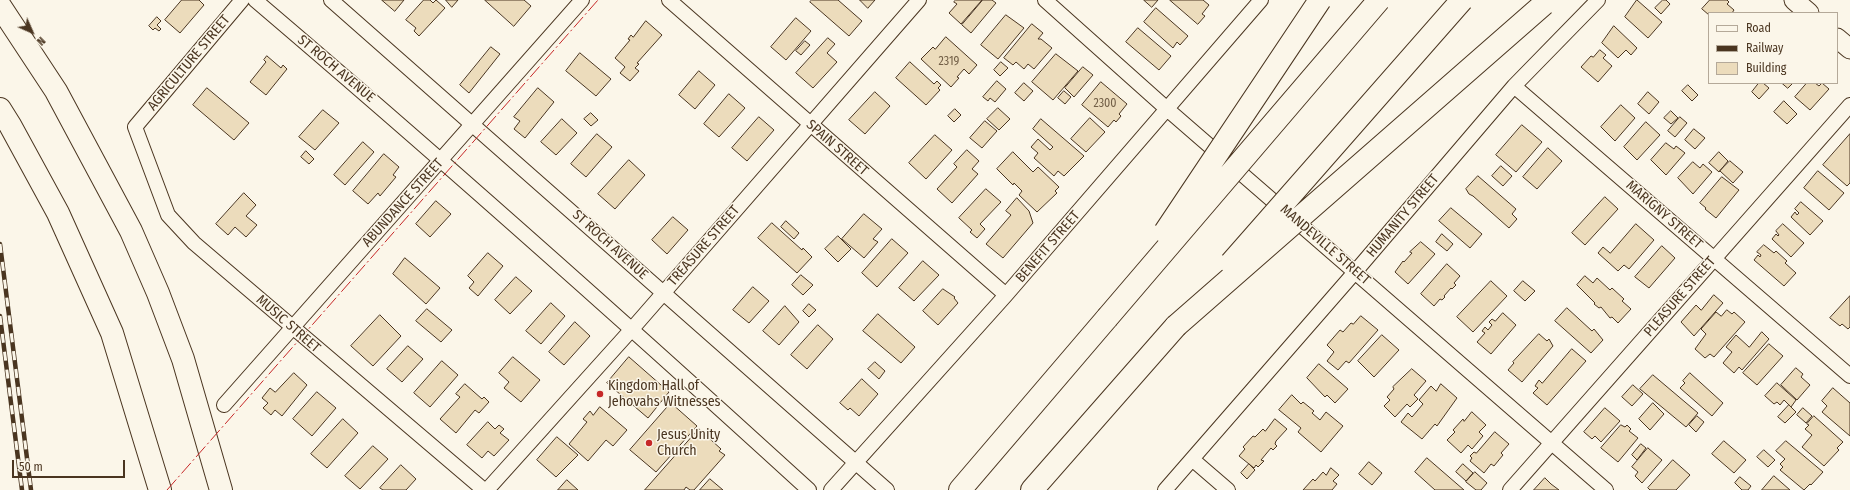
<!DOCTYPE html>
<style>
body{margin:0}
#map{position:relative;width:1850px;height:490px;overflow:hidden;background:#fbf6e9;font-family:"Fira Sans Condensed",sans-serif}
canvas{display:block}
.legend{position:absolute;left:1708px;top:12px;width:130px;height:72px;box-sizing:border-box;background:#fbf6e9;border:1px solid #b4a999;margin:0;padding:5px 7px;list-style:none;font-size:12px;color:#4a3520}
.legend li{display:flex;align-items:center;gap:8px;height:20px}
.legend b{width:20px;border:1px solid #b4a999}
.north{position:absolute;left:12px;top:12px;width:40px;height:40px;-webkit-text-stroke:3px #fbf6e9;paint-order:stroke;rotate:135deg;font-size:11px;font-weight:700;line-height:16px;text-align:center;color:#4a3520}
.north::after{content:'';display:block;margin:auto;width:14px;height:18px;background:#4a3520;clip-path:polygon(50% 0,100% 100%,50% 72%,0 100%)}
.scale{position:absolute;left:12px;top:460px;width:113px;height:18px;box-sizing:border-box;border:2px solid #4a3520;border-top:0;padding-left:5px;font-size:12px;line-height:14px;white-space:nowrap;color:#4a3520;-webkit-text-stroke:3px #fbf6e9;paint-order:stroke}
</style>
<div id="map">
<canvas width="1850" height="490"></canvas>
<ul class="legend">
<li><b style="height:5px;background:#fbf6e9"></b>Road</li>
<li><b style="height:5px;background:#4a3520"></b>Railway</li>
<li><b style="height:11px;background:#ecdcbc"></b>Building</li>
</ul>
<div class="north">N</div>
<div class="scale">50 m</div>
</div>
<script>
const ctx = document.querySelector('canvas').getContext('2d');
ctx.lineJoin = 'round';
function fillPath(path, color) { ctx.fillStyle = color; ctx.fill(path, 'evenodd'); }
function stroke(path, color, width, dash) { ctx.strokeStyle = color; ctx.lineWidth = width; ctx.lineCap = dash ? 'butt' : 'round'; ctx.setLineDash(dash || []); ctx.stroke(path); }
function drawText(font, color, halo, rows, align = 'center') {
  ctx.font = font + ' "Fira Sans Condensed",sans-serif'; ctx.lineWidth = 3; ctx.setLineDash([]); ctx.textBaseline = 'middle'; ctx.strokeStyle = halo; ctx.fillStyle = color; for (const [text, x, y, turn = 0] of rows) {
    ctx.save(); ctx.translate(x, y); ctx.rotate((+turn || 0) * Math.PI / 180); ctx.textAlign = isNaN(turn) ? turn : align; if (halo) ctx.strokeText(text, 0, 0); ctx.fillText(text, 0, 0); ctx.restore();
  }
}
const building = new Path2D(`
 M182,0H199L204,5L180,33L165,20Z
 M382,0H404L395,11Z
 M424,0H430L433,3L436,0L445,8L419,36L414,31L416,28L406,20Z
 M446,0H458L452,7Z
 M485,0H524L531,6L514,26Z
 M812,0H838L862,21L849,36L810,2Z
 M860,0H875L868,8Z
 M956,0H982L961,24L949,13L957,4L954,2Z
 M983,0H992L996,3L971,33L962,25Z
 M1144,0H1158L1152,7Z
 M1170,0H1203L1209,5L1202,14L1205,16L1198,24Z
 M1637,0L1662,22L1648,38L1625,17Z
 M1663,0H1666L1670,4L1661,14L1655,8Z
 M1710,0H1727L1729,2L1727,4L1734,10L1732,13H1709V15L1702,9Z
 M1156,8L1188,36L1180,45L1177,42L1173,48L1144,22Z
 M1006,15L1024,28L998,59L981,45Z
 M157,17L161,21L157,25L161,29L159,31L155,28L153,30L149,26Z
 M796,18L811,31L786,60L771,47Z
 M646,21L662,35L637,63L639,64L635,68L639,71L630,81L620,73L625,67L615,58L630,40L628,39L631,35L633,37Z
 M1032,24L1043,33L1038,39H1041L1052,48L1034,69L1028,64L1024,69L1016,62L1013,65L1004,58Z
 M1614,26L1637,48L1631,55L1626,50L1618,58L1602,43Z
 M1138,28L1171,56L1159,70L1126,42Z
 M946,37L977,65L969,74L964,69L957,77L959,78L951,87L921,59L933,47L935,49Z
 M828,38L835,44L827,53L837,62L813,88L796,73Z
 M805,41L810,45L801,55L796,51Z
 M491,47L500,54L469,93L460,85Z
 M1600,50L1606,55L1603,58L1612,66L1598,82L1581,67L1591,56L1593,57Z
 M580,53L611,79L596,96L566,71Z
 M1056,54L1078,71L1053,100L1032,82Z
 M267,56L281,68L283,65L287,69L266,95L250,82L266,62L264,60Z
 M910,62L934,84L937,81L941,85L938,88L940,90L926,105L896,78Z
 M1001,62L1008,68L1000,76L994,70Z
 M1083,67L1093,75L1074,97L1065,88Z
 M699,71L715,85L695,109L679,95Z
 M997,81L1006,89L995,102L990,98L988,101L983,97Z
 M1101,82L1127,104L1119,114L1121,116L1116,122L1114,120L1108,127L1082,105Z
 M1024,83L1033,91L1024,101L1015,93Z
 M1759,83H1763L1769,88L1759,99L1752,92Z
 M1782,83H1793L1788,88Z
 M1807,83H1815L1819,86L1822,83L1829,89L1810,110L1795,97Z
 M1688,85L1698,95L1692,101L1682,91Z
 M207,88L249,123L234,140L193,105Z
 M538,88L554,102L525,138L514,129L520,121L514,117Z
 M1064,91L1071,97L1065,104L1058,98Z
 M875,92L890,106L865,134L849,120Z
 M1648,92L1659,102L1649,114L1638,104Z
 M729,94L745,108L719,137L704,124Z
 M1784,101L1797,114L1787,124L1774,112Z
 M1621,105L1635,118L1615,141L1601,127Z
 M998,108L1010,119L999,130L987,119Z
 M955,109L961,115L954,122L948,116Z
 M323,110L339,123L315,150L299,137Z
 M1671,111L1678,118L1671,124L1664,118Z
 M591,113L598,120L591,126L584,119Z
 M759,117L774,130L747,161L732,148Z
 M1680,117L1687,123L1675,137L1668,131Z
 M1090,118L1105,132L1086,152L1071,139Z
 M562,119L577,133L556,155L541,142Z
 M1041,119L1084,156L1064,176L1058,171L1054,176L1034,158L1038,153L1031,147L1038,139L1050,150L1053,147L1033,129Z
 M985,121L997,131L982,148L970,138Z
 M1646,122L1660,135L1637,160L1624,147Z
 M1522,125L1542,142L1516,172L1496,155Z
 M1694,129L1705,138L1695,149L1685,140Z
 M597,134L612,147L586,177L571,164Z
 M1850,134V183L1847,186L1823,165Z
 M935,135L952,150L926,179L909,163Z
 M363,142L374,152L345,185L334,175Z
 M1666,143L1674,149L1676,146L1685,153L1666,175L1651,160Z
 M1548,148L1562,161L1537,189L1523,177Z
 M967,150L979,161L972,169L978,174L952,203L937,189L957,167L954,164Z
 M306,151L314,159L309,164L301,157Z
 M1013,152L1033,172L1038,167L1059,187L1055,191L1057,193L1037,212L1019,195L1022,191L1014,183L1013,185L997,169Z
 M1719,152L1728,161L1719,172L1709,163Z
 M384,154L399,167L393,175L396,177L380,196L378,193L368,204L353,191Z
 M629,160L645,175L615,209L598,194Z
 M1730,161L1743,172L1733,183L1720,171Z
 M1693,162L1700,168L1703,164L1712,172L1693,194L1678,178Z
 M1501,166L1512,176L1503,186L1492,176Z
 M1818,171L1844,193L1829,210L1804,188Z
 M1478,176L1516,209L1512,214L1517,219L1509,228L1473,196L1469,194L1466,189Z
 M1722,177L1739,190L1716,218L1705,209L1706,208L1700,203Z
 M986,189L1001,202L980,224L985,229L977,238L970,232L972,230L959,218Z
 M244,193L256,205L246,216L257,225L246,237L235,227L228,235L216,224Z
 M1605,197L1618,209L1585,245L1572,233Z
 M1017,198L1029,211L1033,223L1003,258L986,244L1011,215L1006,211Z
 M436,201L451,214L430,237L416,224Z
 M1801,202L1823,221L1810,235L1791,217L1795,212L1797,215L1799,213L1795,209Z
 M1451,208L1482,234L1470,248L1439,221Z
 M864,214L882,229L873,239L878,242L864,258L842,239Z
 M673,217L688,230L667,254L652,240Z
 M786,221L799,233L794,239L781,227Z
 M772,223L802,250L803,248L812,257L797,273L758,238Z
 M1636,224L1654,240L1629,269L1624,265L1618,271L1598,253L1603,247L1610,253Z
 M1783,224L1804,243L1791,257L1772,239L1776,234L1778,236L1779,235L1776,231Z
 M1442,234L1453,244L1447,251L1436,242Z
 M838,236L851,249L838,262L825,249Z
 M892,239L908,253L877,287L862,273Z
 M1421,242L1435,254L1408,284L1395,272L1403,261L1404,262L1412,253L1410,252Z
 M1764,245L1774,253L1776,251L1787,261L1785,263L1796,273L1784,286L1754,260L1758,255L1760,257L1761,255L1757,252Z
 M1662,246L1675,258L1649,288L1635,277Z
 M488,253L503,266L478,296L469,288L474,282L468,276Z
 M405,258L440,288L426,304L393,274Z
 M923,261L939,275L914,301L899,288Z
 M1447,264L1460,276L1454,283L1456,285L1452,289L1451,288L1444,296L1445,297L1442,300L1440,299L1434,306L1421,294Z
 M801,275L813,285L803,295L792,285Z
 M1585,276L1593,283L1597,278L1610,290L1612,288L1624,299L1622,301L1631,309L1618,323L1612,317L1610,318L1601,307L1599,308L1594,304L1595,303L1577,285Z
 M516,277L532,291L510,314L495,300Z
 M1491,281L1507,296L1473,332L1457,317Z
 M1523,281L1535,291L1525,301L1514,291Z
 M753,287L769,301L749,323L733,310Z
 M943,289L955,297L954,298L958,303L938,325L923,311Z
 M1714,295L1723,303L1694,336L1681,322L1696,305L1701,310Z
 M1850,296V327L1848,329L1842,324L1840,326L1830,318Z
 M551,303L565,316L541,344L526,331Z
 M809,304L816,310L809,317L803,311Z
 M785,306L799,322L779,345L763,331Z
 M1567,308L1592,331L1594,329L1603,340L1591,353L1555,321Z
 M427,309L452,330L441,342L416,321Z
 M1727,310L1732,314L1734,312L1745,322L1714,357L1710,354L1705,358L1695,349L1706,334L1701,329L1716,312L1721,316Z
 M1503,313L1516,325L1491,354L1477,342L1485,333L1482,331L1485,327L1488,330L1492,325L1489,322L1492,319L1495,321Z
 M878,314L915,347L901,363L863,331Z
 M380,315L401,336L373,366L351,346Z
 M1361,316L1378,330L1349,363L1346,361L1338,370L1327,361L1334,352L1327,345L1340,330L1343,332L1351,323L1353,324Z
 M575,322L590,336L564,365L549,352Z
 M818,325L833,339L807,369L791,355Z
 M1762,332L1769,339L1742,370L1739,367L1734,373L1723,363L1732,352L1726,347L1736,335L1749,347Z
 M1539,334L1547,341L1549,339L1553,346L1522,382L1508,370L1514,363L1513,362Z
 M1382,335L1399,350L1374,377L1358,361Z
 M1769,344L1783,356L1757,385L1743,373Z
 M408,346L423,359L402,382L387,369Z
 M1572,349L1586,361L1547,405L1533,393L1538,388L1535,386L1539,380L1542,383Z
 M513,357L540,380L521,402L504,388L509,382L499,373Z
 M629,357L669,392L648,418L607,383Z
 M442,361L458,375L430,407L414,393Z
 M875,362L885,371L879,379L868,369Z
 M1319,364L1348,389L1335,403L1327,395L1325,397L1307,378Z
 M1796,368L1803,374L1801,377L1810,385L1797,400L1781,385Z
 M1412,369L1426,381L1414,395L1418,399L1410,407L1407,404L1395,417L1384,406L1390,400L1387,397L1394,389L1393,387Z
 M294,373L307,385L282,416L275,410L271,415L263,408L268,403L262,398L270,388L275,392Z
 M1690,373L1723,403L1712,416L1680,388L1685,383L1683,381Z
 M1653,375L1698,413L1686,427L1640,389Z
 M862,379L878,394L859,416L850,408L848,410L840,403Z
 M1777,383L1796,400L1791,407L1784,400L1780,405L1777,402L1774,404L1765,396Z
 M465,384L482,399L484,397L489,402L479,413L475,410L456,433L440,419L460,397L456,394Z
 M1441,384L1457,398L1437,426L1435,424L1422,439L1401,422L1408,413L1412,417L1423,404L1419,400L1431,386L1436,391Z
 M1633,385L1643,394L1632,406L1622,397Z
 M1833,388L1850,403V436L1822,412L1827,406L1822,401Z
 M317,392L336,408L312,436L293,419Z
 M1292,395L1301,404L1303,402L1314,411L1312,413L1320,420L1326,412L1343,426L1321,452L1298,432L1301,428L1279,410Z
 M671,403L697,426L656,472L630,450Z
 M1653,403L1664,414L1650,430L1639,419Z
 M1789,405L1796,412L1785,423L1778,417Z
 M600,407L627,430L613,446L606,440L588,461L569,444L587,422L583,419L590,411L593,415Z
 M1605,408L1620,421L1601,442L1595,436L1592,439L1584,432Z
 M1803,408L1812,416L1806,423L1797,415Z
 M1472,412L1486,425L1479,432L1483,436L1472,449L1468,445L1461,453L1447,440L1455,432L1453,430L1463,419L1464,421Z
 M1697,416L1704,422L1696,432L1689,425Z
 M1814,416L1843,442L1837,448L1839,450L1824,466L1802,447L1812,435L1805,429L1809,425L1807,424Z
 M343,419L358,433L327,468L311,454Z
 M1275,419L1287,429L1276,441L1275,444L1277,446L1273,450L1271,448L1261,460L1264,461L1258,467L1256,465L1254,468L1239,456L1245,449L1243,447L1253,436L1255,437L1263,429L1265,431Z
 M488,422L495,429L499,425L504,429L500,433L509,440L494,456L488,451L482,458L467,445Z
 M1621,425L1625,427L1627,425L1631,429L1629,431L1638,438L1618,462L1601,448Z
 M699,429L721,449L719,451L725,455L694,490H690L686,487L684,490H645Z
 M1495,432L1509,444L1501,453L1503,455L1494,466L1491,464L1484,473L1470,461L1472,458L1470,456L1474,452L1476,453Z
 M557,437L578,455L556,477L537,460Z
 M1724,441L1746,460L1734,473L1712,454Z
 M1786,441L1823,472L1811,485L1810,484L1804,490L1780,470L1783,467L1780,464L1785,459L1776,451Z
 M1641,444L1646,448L1637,460L1632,455Z
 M373,446L388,459L360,489L345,476Z
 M1648,448L1662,460L1642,483L1635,476L1638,472L1632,467Z
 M1764,450L1775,460L1768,467L1757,457Z
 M1427,458L1464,490H1435L1415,472Z
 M1673,460L1690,475L1676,490H1650L1648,488Z
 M1369,462L1382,473L1372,485L1359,474Z
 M1249,464L1255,470L1247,479L1241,473Z
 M1463,464L1473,473L1466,481L1456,472Z
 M401,465L416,479L406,490H383L380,488Z
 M1331,468L1339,475L1333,481L1337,484L1332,490H1303L1313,479L1315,481L1323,472L1326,475Z
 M1475,472L1487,483L1481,490H1476L1466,482Z
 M1774,476L1790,490H1762Z
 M1740,477L1751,486L1748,490H1742L1735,483Z
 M1545,478L1551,484L1559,490H1534Z
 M710,479L723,490H700Z
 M567,480L578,490H558Z`);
const street = new Path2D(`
 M242,0L135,127L168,215L194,243L484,490
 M255,0C443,160 627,324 809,490
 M331,0L887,490
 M669,0L1006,295
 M1045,0L1167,109L1606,490
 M1514,86L1850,376
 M224,405L582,0
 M1192,459L1228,490
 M487,490L632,329L919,0
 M831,490L1006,295L1261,0
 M1165,490L1355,272L1514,86L1598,0
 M1510,490L1850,105`);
const secondary = new Path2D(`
 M1794,0L1809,13
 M1837,38L1850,49`);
const highway = new Path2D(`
 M0,6L56,91L131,231L158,293L183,359L221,490
 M0,109L10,125L58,213L112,333L160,490
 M960,490L1107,318
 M1032,490L1176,326`);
const rail = new Path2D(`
 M0,244L31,490
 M0,316L22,490`);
const highwayBridge = new Path2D(`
 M1165,232L1320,0
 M1231,263L1462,0
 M1107,318L1379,0
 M1176,326L1544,4`);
const power = new Path2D(`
 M167,490L598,0`);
const markers = [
 [600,394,4,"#c62828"],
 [649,443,4,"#c62828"]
];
const numberNames = [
 ["2319",949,62],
 ["2300",1105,104]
];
const streetNames = [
 ["AGRICULTURE STREET",189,63,-50],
 ["ST ROCH AVENUE",336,69,40],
 ["SPAIN STREET",837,148,41],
 ["ABUNDANCE STREET",403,203,-48],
 ["MARIGNY STREET",1664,215,41],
 ["HUMANITY STREET",1403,216,-50],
 ["ST ROCH AVENUE",610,245,42],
 ["MANDEVILLE STREET",1325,245,41],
 ["TREASURE STREET",704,246,-49],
 ["BENEFIT STREET",1048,247,-49],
 ["PLEASURE STREET",1680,297,-49],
 ["MUSIC STREET",288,324,41]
];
const poiNames = [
 ["Kingdom Hall of",608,386],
 ["Jehovahs Witnesses",608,402],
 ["Jesus Unity",657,435],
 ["Church",657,451]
];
fillPath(building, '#ecdcbc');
stroke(building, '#4a3520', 1);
stroke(street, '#4a3520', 16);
stroke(secondary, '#4a3520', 21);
stroke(highway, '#4a3520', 24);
stroke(street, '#fbf6e9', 14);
stroke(secondary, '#fbf6e9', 19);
stroke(highway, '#fbf6e9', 22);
stroke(rail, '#4a3520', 4.5);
stroke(rail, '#fbf6e9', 3, [9]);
stroke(highwayBridge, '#4a3520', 24, []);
stroke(highwayBridge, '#fbf6e9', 22);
stroke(power, '#c62828', 1, [14, 3, 2, 3]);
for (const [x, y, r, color] of markers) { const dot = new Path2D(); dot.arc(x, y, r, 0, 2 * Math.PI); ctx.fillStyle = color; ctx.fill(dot); stroke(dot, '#fbf6e9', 1.5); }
drawText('12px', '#725f47', null, numberNames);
drawText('14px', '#4a3520', '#fbf6e9', streetNames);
drawText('14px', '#4a3520', '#fbf6e9', poiNames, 'left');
</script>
